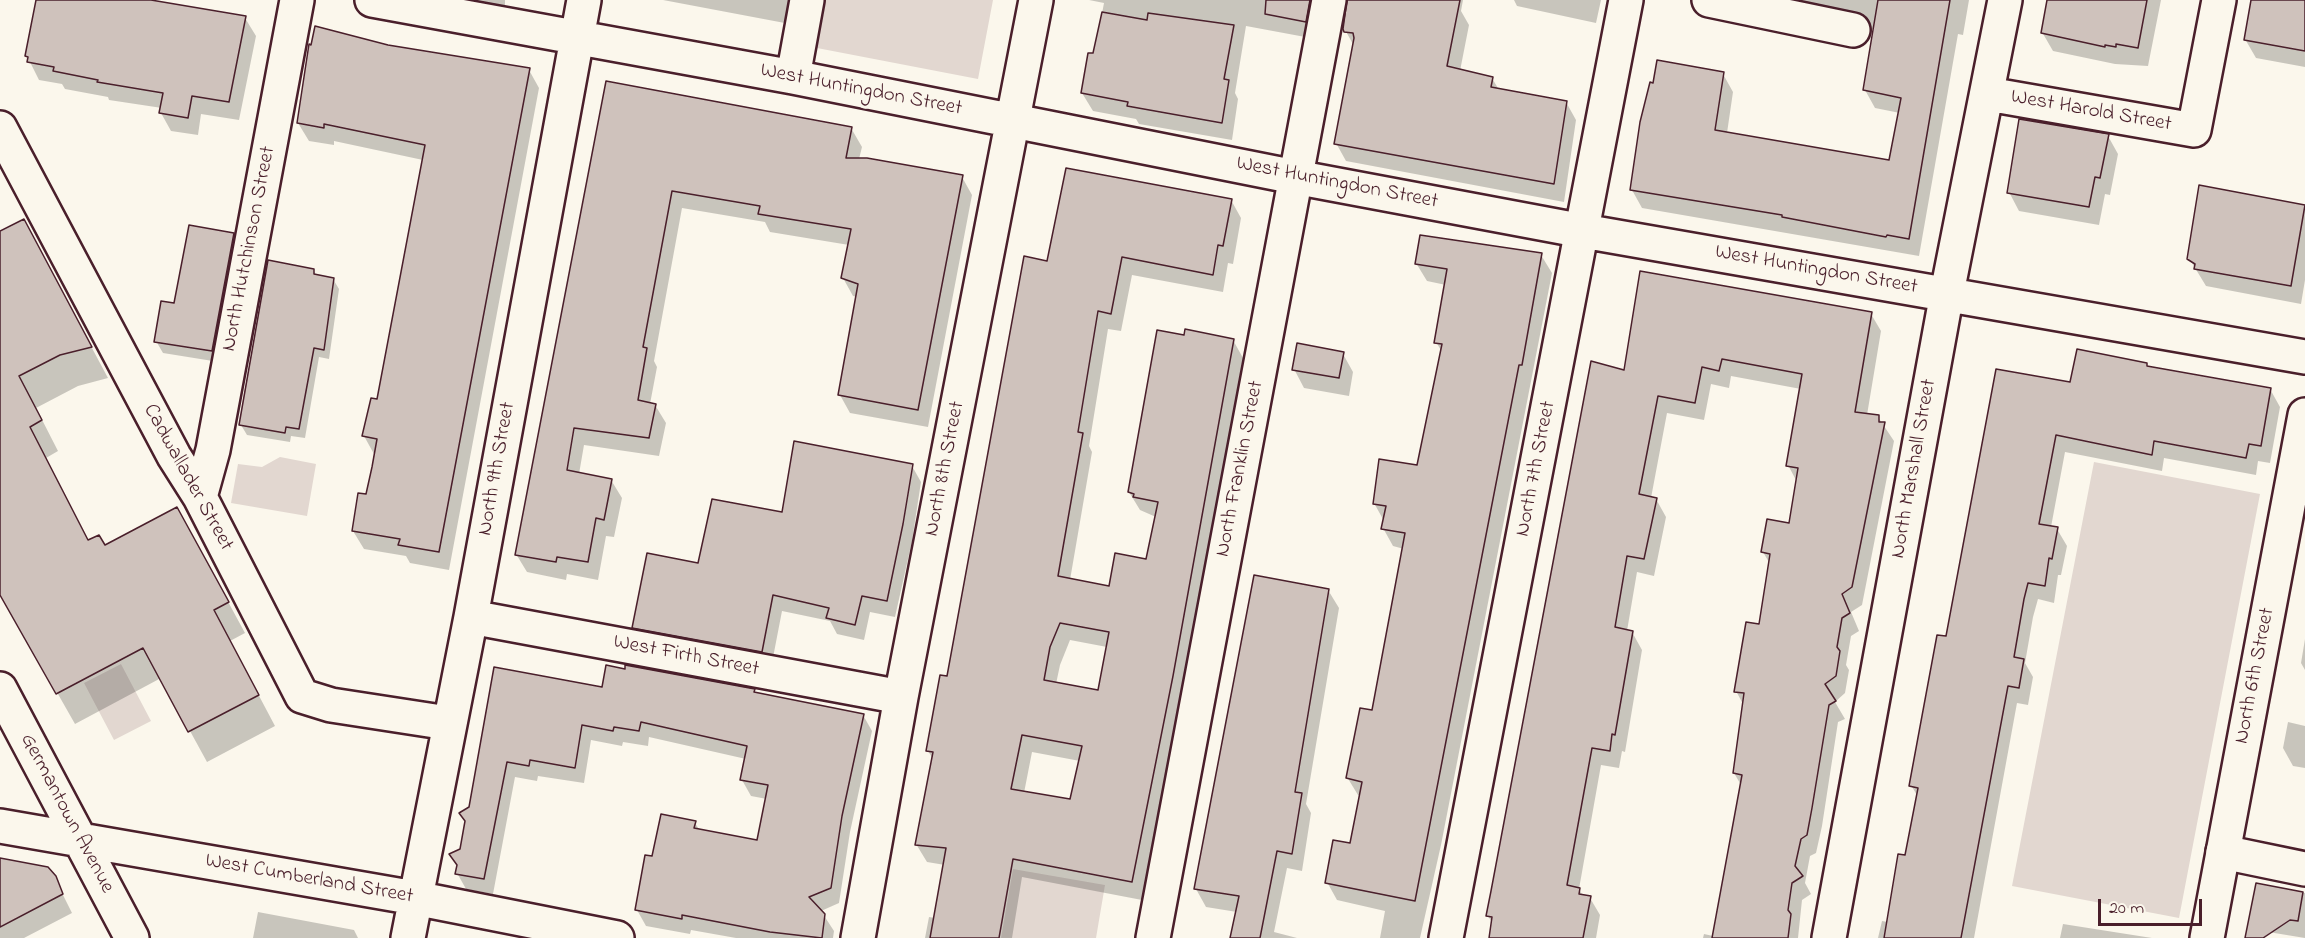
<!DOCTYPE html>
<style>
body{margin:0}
#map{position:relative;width:2305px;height:938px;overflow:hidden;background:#fbf7ec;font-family:"Indie Flower",sans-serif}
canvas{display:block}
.scale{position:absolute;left:2098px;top:899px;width:104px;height:27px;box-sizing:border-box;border:3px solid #4a1f2b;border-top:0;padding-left:8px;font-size:18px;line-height:21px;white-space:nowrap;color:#4a1f2b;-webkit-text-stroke:4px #fbf7ec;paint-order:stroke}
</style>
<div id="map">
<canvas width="2305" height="938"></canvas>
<div class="scale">20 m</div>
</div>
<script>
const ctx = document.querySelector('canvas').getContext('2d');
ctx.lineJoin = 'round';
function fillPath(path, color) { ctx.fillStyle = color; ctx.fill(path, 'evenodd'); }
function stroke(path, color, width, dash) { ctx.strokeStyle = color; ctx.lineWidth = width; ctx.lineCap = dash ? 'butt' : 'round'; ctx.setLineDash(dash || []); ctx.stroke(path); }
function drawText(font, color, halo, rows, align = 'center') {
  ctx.font = font + ' "Indie Flower",sans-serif'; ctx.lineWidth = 6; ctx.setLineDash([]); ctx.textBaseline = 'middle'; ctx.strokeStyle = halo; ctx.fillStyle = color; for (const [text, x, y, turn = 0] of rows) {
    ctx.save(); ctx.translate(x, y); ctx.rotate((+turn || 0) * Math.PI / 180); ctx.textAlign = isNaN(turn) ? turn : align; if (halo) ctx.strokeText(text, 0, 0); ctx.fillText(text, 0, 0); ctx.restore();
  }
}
const green = new Path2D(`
 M826,0H993L978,79L817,48Z
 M280,457L316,464L307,516L231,503L238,464L262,467Z
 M2094,462L2260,494L2179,918L2012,886Z
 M121,664L151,721L114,740L84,683Z
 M1013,869L1105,885L1096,938H1001Z`);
const shadow = new Path2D(`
 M37,0H148L245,18L256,36L239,120L201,114L198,135L171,131L161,113L162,108L109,100L108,97L65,89L62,84L39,80L27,56Z
 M471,0H505V6Z
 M663,0H795L790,24Z
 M1089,0H1336L1316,39L1246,26L1235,93L1238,99L1232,140L1139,124L1136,119L1093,111L1082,93L1094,55L1104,3Z
 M1345,0H1463L1461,11L1469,25L1460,71L1492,78L1499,90L1566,102L1576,120L1564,202L1346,161L1336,143L1354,46L1344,28L1347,1Z
 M1514,0H1601L1596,23L1517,6Z
 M1803,0H1969L1963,35L1958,34L1919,256L1642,208L1632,190L1723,74L1733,92L1727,133L1890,162L1900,113L1875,108L1865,90L1875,30L1813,18Z
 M2048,0H2161L2148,66L2115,64L2053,51L2042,32Z
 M2253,0H2305V67L2256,58L2245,39Z
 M388,46L529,70L539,88L449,570L410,563L406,556L364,549L353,531L367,496L374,454L364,436L378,401L423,160L334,141V145L309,141L298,123Z
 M607,83L851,128L862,147L859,159L962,177L972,195L928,427L850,413L840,395L857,297L853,296L843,278L849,245L770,232L765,222L682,208L654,361L657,367L650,404L655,405L666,423L659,456L584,445L579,474L611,480L622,498L614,537L606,536L598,580L567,574L566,580L527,572L516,554Z
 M2108,136L2118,154L2110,195L2105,194L2099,225L2019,211L2009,192Z
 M2200,187L2305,207V280L2301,304L2206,286L2189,258Z
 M1231,200L1241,218L1233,264L1228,263L1223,292L1132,275L1121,331L1108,329L1089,446L1092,452L1070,580L1111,588L1147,560L1156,517L1140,510L1129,492L1185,337L1233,340L1243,358L1182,695L1142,900L1022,877L1012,938H925L929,917L935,918L945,865L927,862L916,844L933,759L928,751L948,678L1049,263ZM1070,640L1107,647L1099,692L1056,684L1060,665ZM1032,752L1080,761L1072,801L1024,793Z
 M24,221L108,378L78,386L36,408L58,451L46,458L89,542L105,547L194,539L245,633L230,641L275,726L207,762L161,678L75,724L0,592V233Z
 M233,234L240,246L219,362L163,353L156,341L176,305Z
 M1541,255L1552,273L1441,845L1420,938H1380L1385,911L1337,900L1327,882L1352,845L1361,796L1358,795L1347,777L1373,712L1404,549L1393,546L1383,528L1384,521L1374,503L1419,466L1442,352L1436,342L1446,285L1427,281L1416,263Z
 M313,270L317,276L333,279L339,289L329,359L319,357L305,438L291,436L290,442L247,435L241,425Z
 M1871,314L1881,331L1867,415L1878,417L1894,441L1862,605L1851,612L1859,631L1851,636L1846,665L1849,670L1845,693L1835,702L1845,719L1838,722L1822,826L1816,853L1810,856L1805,883L1811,894L1802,900L1798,938H1703L1704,934L1713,936L1741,785L1734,773L1744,706L1736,691L1760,626L1770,564L1763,552L1790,525L1797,482L1788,465L1801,389L1731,376L1729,388L1711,384L1704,420L1667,413L1651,498L1656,499L1666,517L1654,576L1637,572L1627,631L1632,632L1642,650L1625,752L1622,751L1619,768L1601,765L1579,889L1583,896L1590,898L1600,915L1596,938H1490L1493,924L1488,916L1625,372Z
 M1343,354L1353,372L1349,396L1304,388L1294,369Z
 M2146,365L2148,368L2270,389L2280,407L2270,463L2258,461L2256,475L2164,458L2162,471L2065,452L2051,527L2057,529L2067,546L2061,575H2058L2054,603L2038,599L2033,617L2025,663L2033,677L2028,705L2017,703L1974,938H1878L1882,921L1888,922L1906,857L1918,797L1911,785L1947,638L2071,384Z
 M912,466L921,482L912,541L895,617L870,612L864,640L837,634L830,621L782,611L771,668L643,644L634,628L699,565L783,514Z
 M1328,590L1339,608L1306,804L1311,813L1302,871L1287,868L1274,932L1297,938H1232L1237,912L1206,907L1196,889Z
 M2305,639V670L2301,663Z
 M495,668L603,688L754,690L756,694L863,715L872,731L850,832L839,903L821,911L834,931L833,938H736L691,930L690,934L646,926L637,910L654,858L695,823L700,831L758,842L767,799L751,796L742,780L746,759L649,737L648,746L623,742L622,746L591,740L584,783L538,776L537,781L515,777L493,894L466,889L457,873Z
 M2288,722L2305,726V768L2293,766L2283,748Z
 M0,859L54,877L72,913L24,938H0Z
 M2257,884L2305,893V938L2262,931Z
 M258,912L354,930L358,938H253Z
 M2063,924L2152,938H2060Z`);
const building = new Path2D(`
 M36,0H151L246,16L229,102L192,96L188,118L159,113L163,93L97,82L98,80L53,71L54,67L27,62L28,57L25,56Z
 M1266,0H1310L1306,22L1265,14Z
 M1347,0H1460L1447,66L1493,77L1491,87L1567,101L1554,184L1334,144L1354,38L1353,33L1344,32L1343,29Z
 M1878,0H1950L1909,239L1887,235L1886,237L1782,217V215L1630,190L1640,122L1650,82L1653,83L1657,60L1724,72L1715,130L1889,160L1901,98L1863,90Z
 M2047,0H2147L2138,48L2116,44V47L2105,45V47L2041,33Z
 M2251,0H2305V51L2244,40Z
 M1102,12L1147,20L1148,13L1234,25L1224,79L1229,80L1222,123L1127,106L1128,102L1081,93L1088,53H1093Z
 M315,26L388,45L530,68L439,552L398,545L400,539L352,531L358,493L366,494L372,467L377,439L362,436L371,398L377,399L425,145L324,124V128L297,123L309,44L311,45Z
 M606,81L852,127L846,158H867L963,175L918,410L838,395L858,284L841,278L851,229L758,214L760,206L672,191L643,347L647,348L638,400L656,404L649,438L574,428L567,470L612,479L604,520L596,518L588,562L557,557L556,562L515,555Z
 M2019,119L2109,134L2100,178L2095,177L2089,207L2007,193Z
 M1066,168L1232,199L1223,246L1218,245L1213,275L1122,257L1111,314L1098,311L1078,432L1083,433L1058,576L1109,586L1115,553L1146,559L1158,502L1133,497L1134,494L1128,492L1157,330L1184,335L1185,329L1234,339L1173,676L1132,882L1013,859L999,938H930L946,848L915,845L933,752L926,751L940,675L947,676L1024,256L1047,261ZM1060,623L1109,632L1098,690L1044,680L1050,647ZM1022,735L1082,746L1070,799L1011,789Z
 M2199,185L2305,205L2291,286L2194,269L2195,264L2187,259Z
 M24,219L92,347L60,355L19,376L42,420L30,427L88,540L99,535L105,545L177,507L229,602L214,610L259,695L188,732L143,648L56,694L0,595V231Z
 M189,225L234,233L212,351L154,342L161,301L174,303Z
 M1420,235L1542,253L1522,365H1519L1415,901L1325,883L1333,840L1350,843L1362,782L1346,778L1360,708L1372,710L1405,533L1381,529L1386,506L1373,504L1379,459L1417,465L1442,344L1434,343L1447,269L1415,264Z
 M268,260L314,269V274L334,278L324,350L314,348L299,429L286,427L285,433L239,425Z
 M1640,271L1872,312L1855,412L1879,415V422H1885L1852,587L1842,594L1850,613L1842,618L1837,647L1840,651L1836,676L1825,684L1836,701L1829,705L1812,808L1807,835L1801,839L1795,866L1803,876L1792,883L1788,910L1791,914L1788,938H1712L1742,775L1733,773L1744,693L1734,692L1746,622L1759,624L1770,554L1761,552L1767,519L1789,523L1798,468L1786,466L1802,374L1722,359L1719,371L1702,367L1695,403L1658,396L1639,494L1657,498L1644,559L1627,556L1615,627L1633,631L1615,735L1612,734L1610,751L1592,748L1567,885L1580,888L1579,894L1591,896L1583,938H1489L1492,917L1486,916L1491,891L1591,361L1624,370Z
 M1297,343L1344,352L1339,378L1292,370Z
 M2077,349L2147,363V366L2271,388L2261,446L2249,444L2246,458L2154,441L2152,455L2056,435L2039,524L2058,527L2052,559L2049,558L2045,586L2028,583L2024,599L2014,657L2024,659L2019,688L2008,686L1961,938H1884L1898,854L1905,855L1918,788L1909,786L1937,635L1946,636L1996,369L2070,382Z
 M794,441L913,464L903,524L887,601L862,596L855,625L826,618L829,608L773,595L762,652L632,628L647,553L698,563L712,499L782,512Z
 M1254,575L1329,589L1295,792L1302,793L1292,854L1277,851L1260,938H1230L1239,896L1194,889Z
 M606,665L625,669V665L755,689L754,692L864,714L842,816L831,888L809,897L825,914L822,938L770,932L682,915V919L635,910L645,855L652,856L661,814L696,821L694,828L757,840L768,785L740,780L747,746L641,722L639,731L614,727L613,731L582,725L575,768L530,760L529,766L507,762L484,879L455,874L457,865L449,854L460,849L465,821L459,813L469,807L494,667L602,687Z
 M0,858L48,867L56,876L63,894L0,927Z
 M2256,883L2303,892L2298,921L2290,920L2263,938H2245Z`);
const minor = new Path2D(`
 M372,0L793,77L1295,177L1583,231L2305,357
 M1709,0L1853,30
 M793,77L807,0
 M1988,94L2194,130L2219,0
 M0,128L174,456L200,497L302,696L331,705L448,723
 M200,497L213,450L297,0
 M471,617L901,697
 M0,689L132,938
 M0,826L415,898L617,938
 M2223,852L2305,869
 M408,938L471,617L584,0
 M858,938L901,697L1036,0
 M1153,938L1329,0
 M1446,938L1626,0
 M1829,938L1947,293L2005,0`);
const major = new Path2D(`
 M2207,938L2305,415`);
const streetNames = [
 ["West Huntingdon Street",861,91,11],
 ["West Harold Street",2091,112,10],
 ["West Huntingdon Street",1337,184,11],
 ["North Hutchinson Street",250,249,-79],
 ["West Huntingdon Street",1816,271,10],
 ["North 9th Street",498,469,-80],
 ["North 8th Street",946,469,-79],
 ["North Franklin Street",1241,469,-79],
 ["North 7th Street",1537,469,-79],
 ["North Marshall Street",1915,469,-80],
 ["Cadwallader Street",187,478,61],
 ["West Firth Street",686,657,11],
 ["North 6th Street",2256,676,-79],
 ["Germantown Avenue",66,814,62],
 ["West Cumberland Street",309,880,10]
];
fillPath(green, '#e2d7d0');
fillPath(shadow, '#0003');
fillPath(building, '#cfc2bc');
stroke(building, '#4a1f2b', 1.5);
stroke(minor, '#4a1f2b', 38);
stroke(major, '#4a1f2b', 38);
stroke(minor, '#fbf7ec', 33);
stroke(major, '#fbf7ec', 33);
drawText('21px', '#4a1f2b', '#fbf7ec', streetNames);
</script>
